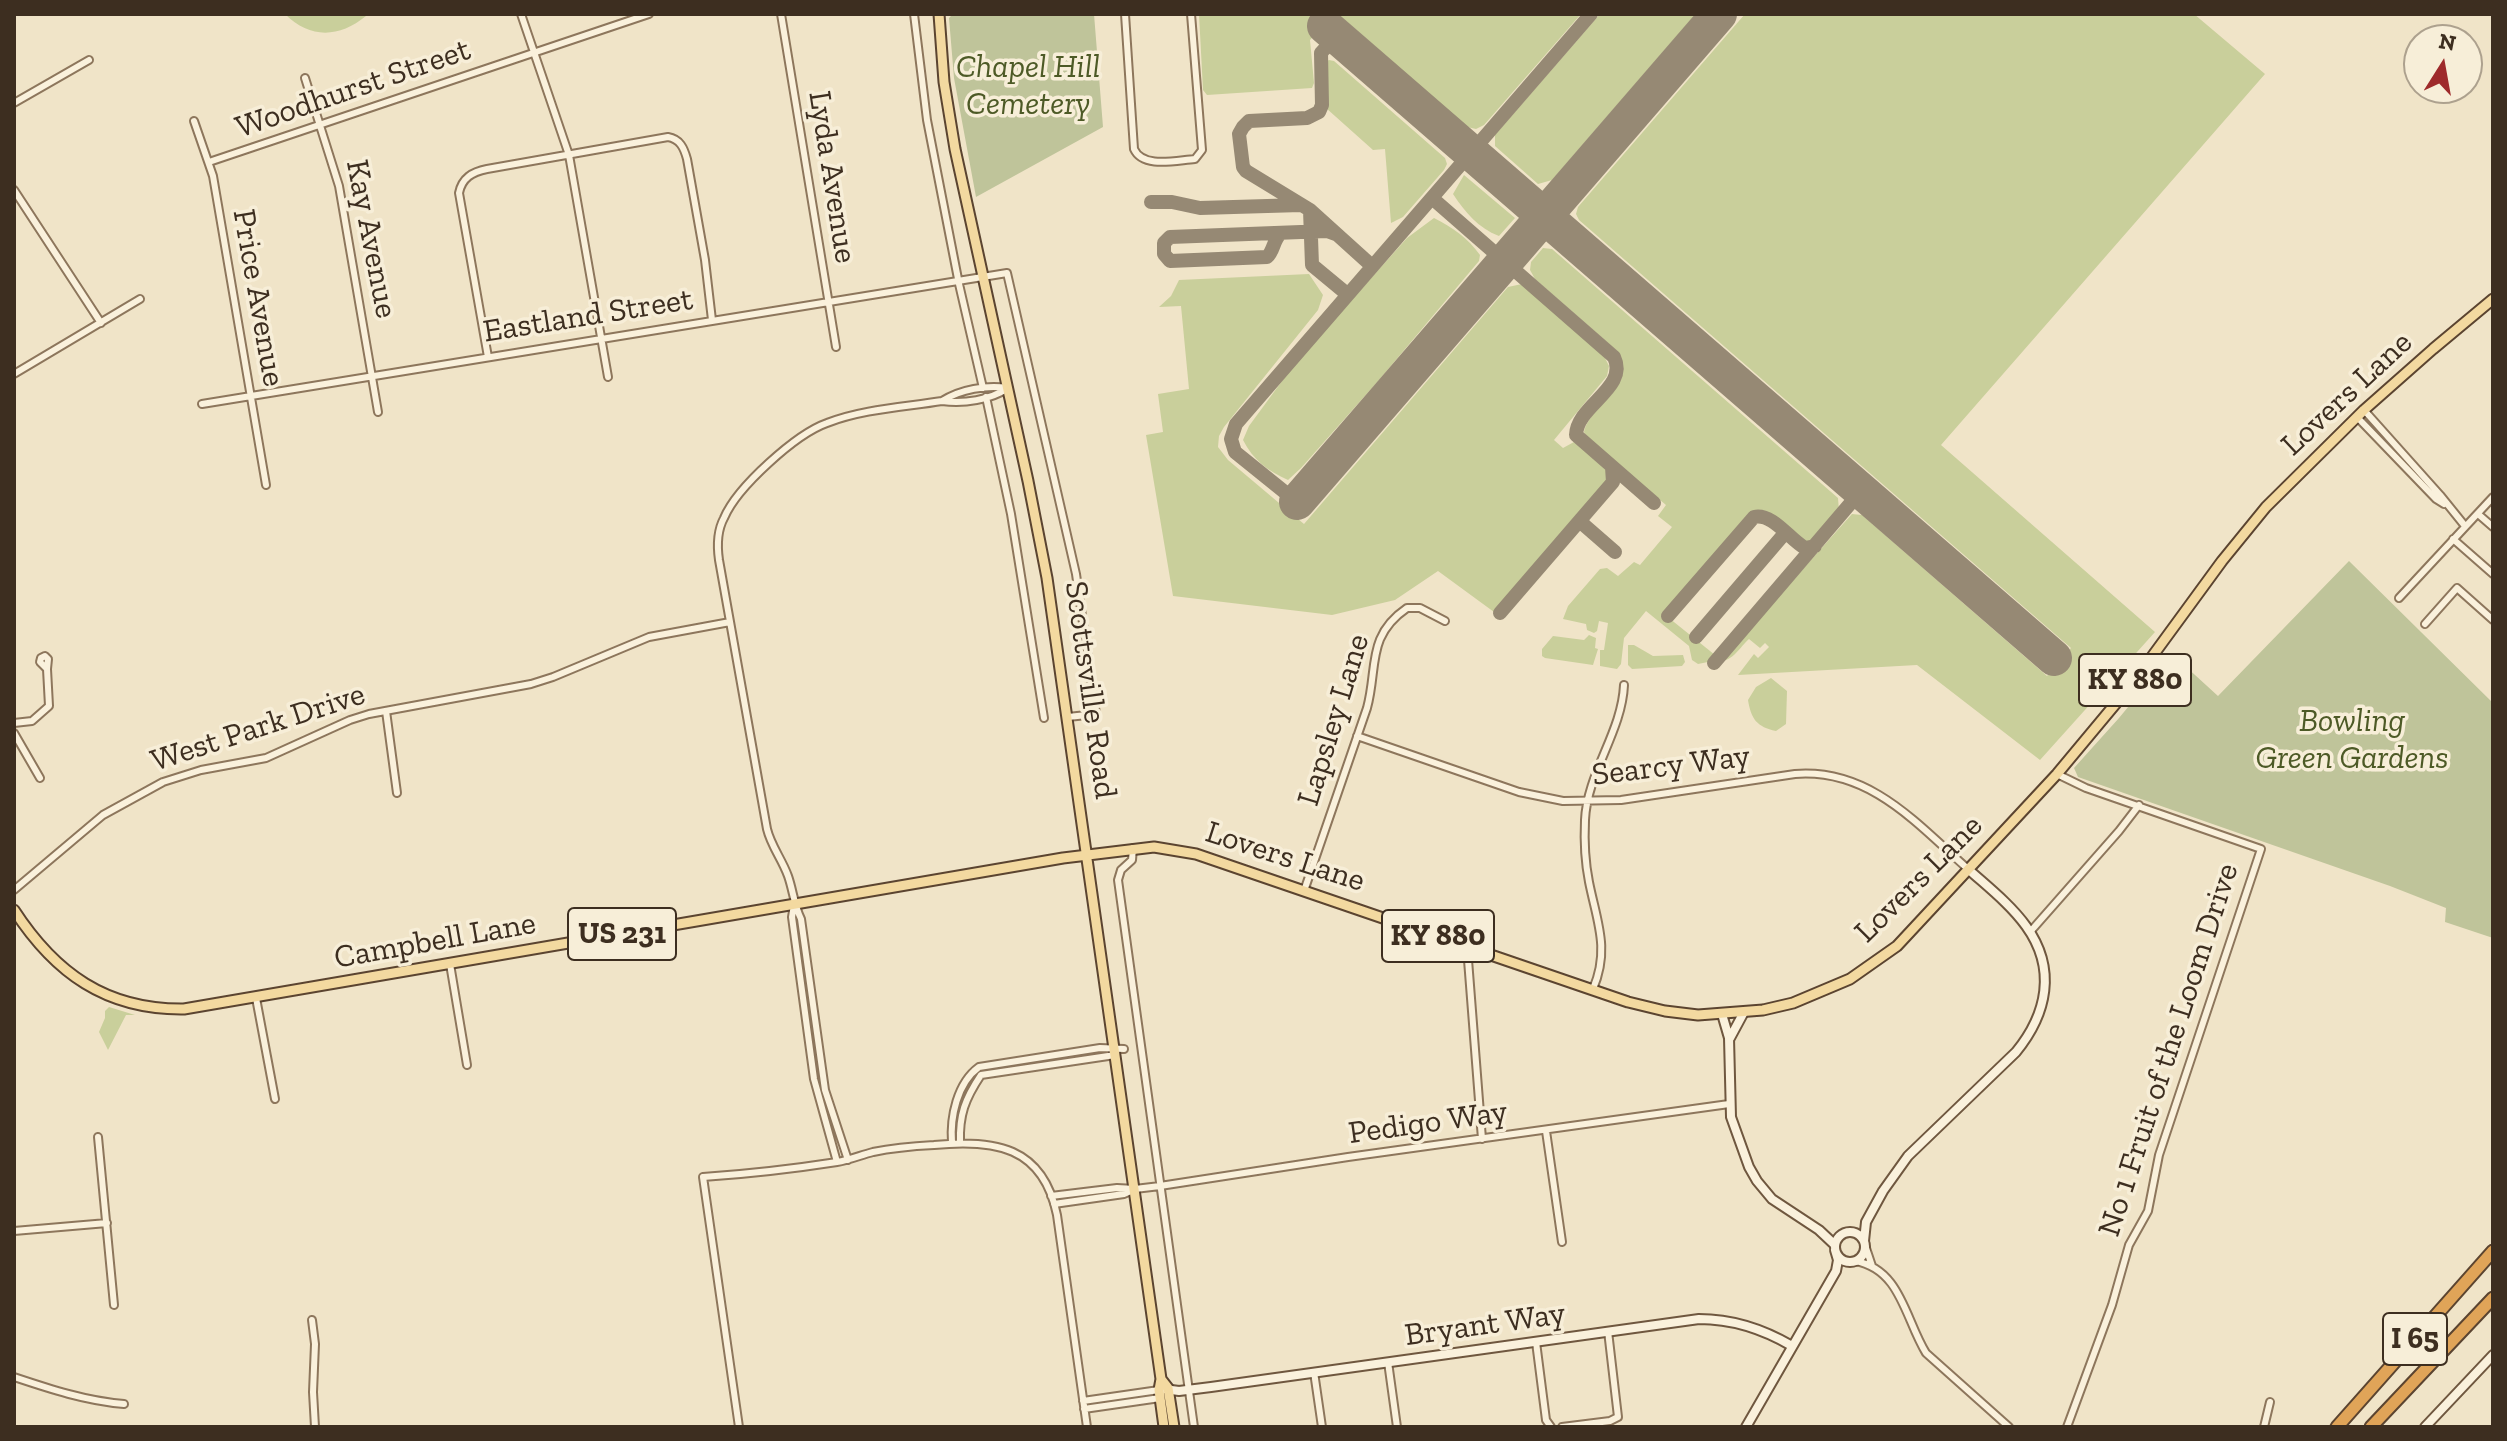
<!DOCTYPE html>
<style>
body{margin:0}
#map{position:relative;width:2507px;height:1441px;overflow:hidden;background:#f0e4c8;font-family:"Zilla Slab",serif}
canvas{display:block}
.frame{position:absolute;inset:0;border:16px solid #3d2e20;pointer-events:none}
.north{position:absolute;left:2403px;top:24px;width:80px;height:80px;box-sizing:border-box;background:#f7eed8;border:2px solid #ada18e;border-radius:50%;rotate:11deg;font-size:22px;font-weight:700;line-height:32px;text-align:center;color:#3d2e20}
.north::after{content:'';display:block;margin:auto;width:28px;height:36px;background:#9e2a2b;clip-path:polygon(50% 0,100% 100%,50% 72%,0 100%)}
</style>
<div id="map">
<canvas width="2507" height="1441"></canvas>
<div class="frame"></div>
<div class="north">N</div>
</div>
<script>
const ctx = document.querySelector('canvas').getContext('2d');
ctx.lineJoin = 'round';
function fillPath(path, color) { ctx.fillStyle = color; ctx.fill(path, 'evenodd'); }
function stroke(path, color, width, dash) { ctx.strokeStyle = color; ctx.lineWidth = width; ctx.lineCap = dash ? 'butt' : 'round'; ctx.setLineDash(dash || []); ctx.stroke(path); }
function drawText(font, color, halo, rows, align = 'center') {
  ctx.font = font + ' "Zilla Slab",serif'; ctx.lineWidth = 7; ctx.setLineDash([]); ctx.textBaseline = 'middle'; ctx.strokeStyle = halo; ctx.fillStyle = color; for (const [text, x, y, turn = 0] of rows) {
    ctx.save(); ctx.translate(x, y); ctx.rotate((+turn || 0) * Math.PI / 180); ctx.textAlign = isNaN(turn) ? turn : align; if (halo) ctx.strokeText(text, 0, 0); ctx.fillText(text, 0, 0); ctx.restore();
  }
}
const green = new Path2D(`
 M285,14H364L366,16C339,38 310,39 285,14Z
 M1199,14H1334L1310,40L1314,83L1312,88L1207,95L1203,90Z
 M1338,14H1581L1484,125L1476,129L1467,127Z
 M1600,14H1696L1552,180L1538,184L1495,146V135Z
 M1745,14H2194L2265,74L1941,445L2155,632L2040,760L1917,665L1738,675L1754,654L1758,658L1769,647L1765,643L1760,648L1749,639C1740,647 1733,661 1720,661L1765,607L1768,608L1852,514L1862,515L2047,676L2071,648L1579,220L1576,214L1578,207Z
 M1329,60L1334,61L1445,158L1447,164L1444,170L1403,217L1391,223L1385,149L1373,150L1326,108L1325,62Z
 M1464,175L1515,218L1499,236C1478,228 1465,212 1453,194Z
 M1434,218C1452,227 1468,238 1480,255L1479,261L1379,380L1301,468L1288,480C1268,471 1253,460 1243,440L1249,426L1296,362L1407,238Z
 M1543,248L1552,249L1838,498L1839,511L1810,541L1802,543L1765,513L1758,511L1664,614L1715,655L1708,662L1698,664L1692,660L1689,646L1646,611L1624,638L1621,664L1617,669L1600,666V650H1604L1608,623L1599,621L1597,631L1594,633L1587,630L1586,624L1563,619L1568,606L1600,569L1607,568L1618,576L1634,562L1640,565L1672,527L1658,516L1666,505L1588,439L1584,432C1591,402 1639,388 1617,351L1535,279L1530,270L1531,262Z
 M1309,274L1323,295L1318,310L1224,427L1219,436L1218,447L1228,460L1304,524L1508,287L1522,284L1528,288L1604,356L1609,366L1607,376L1554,440L1563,448L1574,442C1588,448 1609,463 1608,480L1494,612L1438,571L1395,600L1332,615L1173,596L1146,435L1163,432L1158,394L1189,389L1181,306L1159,307L1171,296L1179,280Z
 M1589,635L1596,638L1595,648L1598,649L1593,665L1545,658L1542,656V649L1553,636L1584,640Z
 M1628,645H1634L1653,656L1683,655L1685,662L1682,666L1632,669L1628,665Z
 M1771,678L1787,691L1786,724L1776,731C1757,727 1751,719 1748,700L1756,687Z
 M109,1007L135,1015H126L108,1050L99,1032L105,1018V1011Z`);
const cemetery = new Path2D(`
 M953,14H1094L1103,127L976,197L954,78L949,18Z
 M2349,561L2493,703V938L2445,922L2446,908L2390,886L2078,777L2074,768L2119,718L2172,654L2218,696Z`);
const taxiway = new Path2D(`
 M1432,198L1614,357C1629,388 1577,405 1576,435L1654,503
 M1151,202H1172L1200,208L1301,205
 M1310,210L1372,266
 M1281,233C1273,240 1274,251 1267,257L1170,261L1164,254V243L1170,237L1327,231L1338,235
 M1347,294L1312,265L1310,210L1246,171L1243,167L1239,134L1243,127L1249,121L1307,118L1319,112L1322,105L1321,53C1330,41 1339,42 1351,49
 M1297,502L1235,452L1231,439L1236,424L1591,14
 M1581,519L1584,525L1615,552
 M1500,613L1613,482L1612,467
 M1668,616L1754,517C1773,513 1789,539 1805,548L1815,546
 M1696,637L1785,533
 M1714,663L1861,491`);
const runway = new Path2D(`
 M1325,26L2054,658
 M1297,502L1719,14`);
const street = new Path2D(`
 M521,14L569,155L608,377
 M781,14L836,347
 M914,14L927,120L959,284L983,388
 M1125,14L1134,149C1143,169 1177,160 1195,159L1202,150L1191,14
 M305,78L339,186L378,412
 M14,103L89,60
 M194,121L213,176L266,485
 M209,162L649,14
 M14,190L101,323
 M488,357L459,193C462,178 472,172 487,169L668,137C680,139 684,148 687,159L705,260L712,320
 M14,374L140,299
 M986,397L1011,514L1044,718
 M942,401C961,389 986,385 1008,388
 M202,404L1007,273L1076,574L1096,714L1068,717
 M2364,410L2440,495L2465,526
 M2357,417L2436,499L2444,504
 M2478,514L2493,527
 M2453,539L2493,574
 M2399,598L2493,497
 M2425,624L2457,588L2493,620
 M45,656L48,659L47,669L40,662L41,658Z
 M386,711L397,793
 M14,723L32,721L49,706L47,669
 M14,733L40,778
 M1357,736L1519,792L1563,801L1621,800L1795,774C1870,768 1917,824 1968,869
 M2057,774L2086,788L2261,849L2159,1155L2148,1211L2129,1245L2112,1305L2067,1427
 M1133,848L1132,860L1121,870L1118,880L1194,1427
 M14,890L103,815L163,782L201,770L266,758L350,720L369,714L531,684L553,677L649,637L730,622
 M1304,891L1367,708C1378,668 1366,636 1407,608H1420L1445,621
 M794,905L792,917L814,1079L837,1162
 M2030,932L2119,831L2139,805
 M1467,947L1482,1139
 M450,964L467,1065
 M1593,989C1610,949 1597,922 1589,882C1585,862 1584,841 1585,820C1587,773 1622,732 1624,685
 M256,998L275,1099
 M1546,1131L1562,1242
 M98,1137L114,1305
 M952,1143C950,1117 957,1083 979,1067L1100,1048L1124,1049
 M960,1143C959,1115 965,1099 981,1075L1115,1055
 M848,1160L825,1090L801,919C794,905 793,890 788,876C782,859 771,846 767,829L719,560C717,546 717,531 724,518C737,487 796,434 827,423C863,409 905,407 942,401C964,404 990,400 1008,388
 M1051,1196L1117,1188L1135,1189L1160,1186L1348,1157L1729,1104
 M1054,1204L1124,1194L1133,1190
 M14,1231L107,1223
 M1865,1245L1872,1266
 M1855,1261C1901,1269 1905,1319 1926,1353L2009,1427
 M312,1320L315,1344L313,1392L315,1427
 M1536,1342L1546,1420L1551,1427
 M1388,1362L1397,1427
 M1314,1372L1322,1427
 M14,1377C50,1389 86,1401 124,1404
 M1083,1401L1159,1390
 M1084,1409L1160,1398
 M739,1427L703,1177C748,1174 792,1169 837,1162C850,1160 861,1155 873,1152C892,1148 914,1146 934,1145C994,1139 1043,1146 1057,1215L1087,1427
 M1562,1427L1610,1421L1618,1417L1608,1331
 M2264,1427L2270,1402`);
const secondary = new Path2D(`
 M1722,1014L1729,1038L1731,1117L1749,1167L1757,1181L1772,1199L1819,1230L1835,1245
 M1730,1038L1744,1012
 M1835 1247a15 15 0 1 1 30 0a15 15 0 1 1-30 0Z
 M1864,1241L1866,1222L1883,1191L1908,1156L2016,1052C2047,1014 2057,969 2026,926C2010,904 1988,887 1968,869
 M1164,1389L1179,1391L1211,1387L1699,1319C1733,1319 1763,1329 1792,1346
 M1746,1427L1836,1271L1838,1260L1835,1250
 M2425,1427L2493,1355`);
const primary = new Path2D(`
 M939,14L944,82L955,149L1028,481L1047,578L1161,1379L1159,1390L1164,1427
 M14,910C55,973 106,1010 184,1009L1063,858L1154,847L1196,854L1628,1002L1665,1011L1698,1015L1763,1010L1793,1003L1850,979L1897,946L2057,774L2132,684L2222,561L2266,507L2364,410L2433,349L2493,299
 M1161,1379L1168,1388L1174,1427`);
const highway = new Path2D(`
 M2337,1427L2493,1251
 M2371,1427L2493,1298`);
const shields = [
 [2135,680,112],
 [622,934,108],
 [1438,936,112],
 [2415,1339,64]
];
const shieldNames = [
 ["KY 880",2135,680],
 ["US 231",622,934],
 ["KY 880",1438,936],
 ["I 65",2415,1339]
];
const parkNames = [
 ["Chapel Hill",1028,68],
 ["Cemetery",1028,105],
 ["Bowling",2352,722],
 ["Green Gardens",2352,759]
];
const streetNames = [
 ["Woodhurst Street",353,89,-19],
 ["Lyda Avenue",832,177,81],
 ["Kay Avenue",371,239,79],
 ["Price Avenue",258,298,80],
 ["Eastland Street",588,316,-9],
 ["Lovers Lane",2347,394,-43],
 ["Scottsville Road",1090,690,82],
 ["Lapsley Lane",1334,720,-73],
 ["West Park Drive",258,728,-18],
 ["Searcy Way",1671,766,-7],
 ["Lovers Lane",1285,857,18],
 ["Lovers Lane",1919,879,-45],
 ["Campbell Lane",435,941,-10],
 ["No 1 Fruit of the Loom Drive",2169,1050,-72],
 ["Pedigo Way",1428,1123,-8],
 ["Bryant Way",1485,1325,-8]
];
fillPath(green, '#c9cf9b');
fillPath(cemetery, '#bfc49a');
stroke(taxiway, '#968974', 14);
stroke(runway, '#968974', 36);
stroke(street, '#8d765c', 10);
stroke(secondary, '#6f573f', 12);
stroke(primary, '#5b4430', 13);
stroke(highway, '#5b4430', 15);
stroke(street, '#faf1dc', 6);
stroke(secondary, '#faf1dc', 8);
stroke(primary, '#f3d9a0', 9);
stroke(highway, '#e0a458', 11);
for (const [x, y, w] of shields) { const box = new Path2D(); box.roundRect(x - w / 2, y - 26, w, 52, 6); ctx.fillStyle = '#f7eed8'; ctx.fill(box); stroke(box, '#3d2e20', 2); }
drawText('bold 30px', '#3d2e20', null, shieldNames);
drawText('italic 32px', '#4d5a26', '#f7eed8', parkNames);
drawText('32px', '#3d2e20', '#f7eed8', streetNames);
</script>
